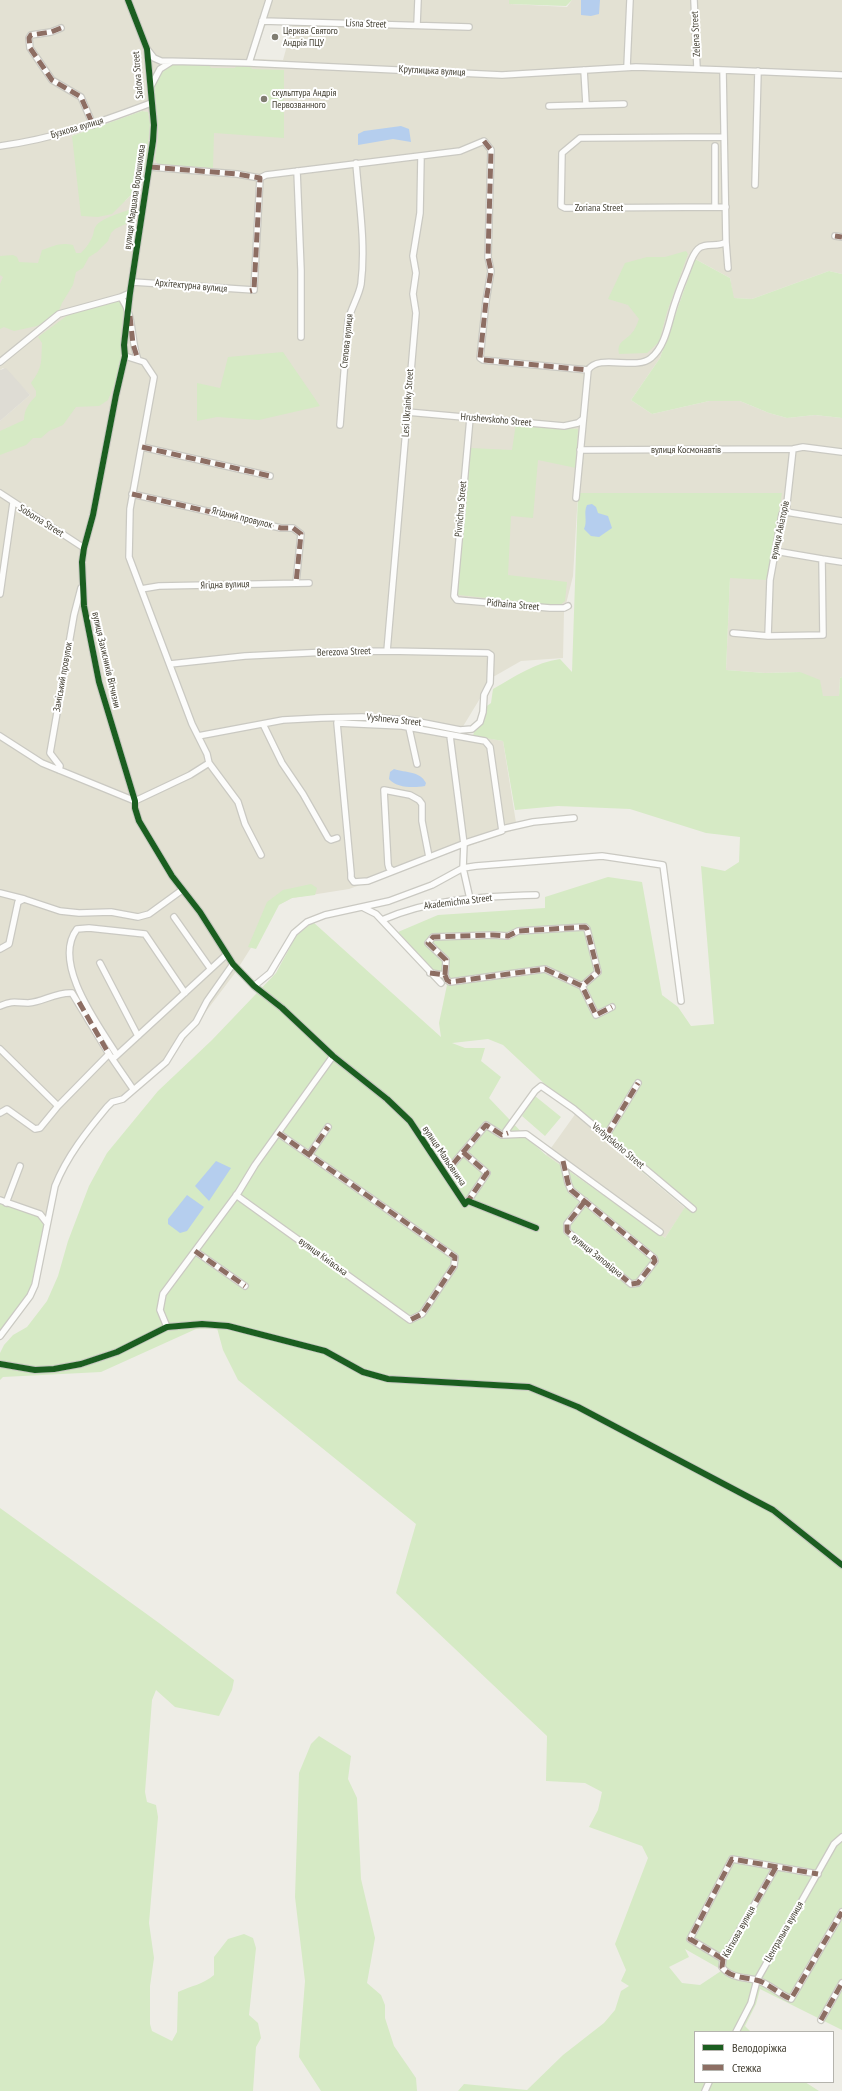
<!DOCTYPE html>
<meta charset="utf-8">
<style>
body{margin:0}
#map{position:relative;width:842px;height:2091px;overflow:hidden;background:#eeede6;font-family:"PT Sans Narrow",sans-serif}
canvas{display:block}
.legend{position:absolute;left:694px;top:2031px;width:140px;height:52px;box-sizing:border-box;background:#fff;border:1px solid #b4b3ad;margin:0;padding:5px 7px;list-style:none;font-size:12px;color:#444033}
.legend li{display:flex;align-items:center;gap:8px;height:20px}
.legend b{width:20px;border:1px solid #b4b3ad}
</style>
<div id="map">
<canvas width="842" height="2091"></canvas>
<ul class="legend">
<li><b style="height:5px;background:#1b5e20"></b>Велодоріжка</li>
<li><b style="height:5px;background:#8d6e63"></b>Стежка</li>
</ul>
</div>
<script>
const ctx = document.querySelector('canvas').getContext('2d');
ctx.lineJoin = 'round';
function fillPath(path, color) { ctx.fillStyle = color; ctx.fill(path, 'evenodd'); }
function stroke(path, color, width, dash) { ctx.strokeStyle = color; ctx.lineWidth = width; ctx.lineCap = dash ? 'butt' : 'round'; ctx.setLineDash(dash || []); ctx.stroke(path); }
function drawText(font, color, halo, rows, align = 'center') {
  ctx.font = font + ' "PT Sans Narrow",sans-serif'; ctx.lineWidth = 4; ctx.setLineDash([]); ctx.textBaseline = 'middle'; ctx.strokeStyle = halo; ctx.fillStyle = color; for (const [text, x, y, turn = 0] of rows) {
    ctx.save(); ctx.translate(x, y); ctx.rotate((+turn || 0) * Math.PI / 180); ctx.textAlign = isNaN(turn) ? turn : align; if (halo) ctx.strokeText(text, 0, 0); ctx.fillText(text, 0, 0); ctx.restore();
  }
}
const residential = new Path2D(`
 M0,0H509L510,4L567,7L572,0H842V274L829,271L752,299L733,298L730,278L695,259L660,358L631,400L652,414L709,401H740L769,413L787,418L815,415L842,418V677L840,678L839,696H823L800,672L765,673L726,670L730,577L782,493H578L573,576L564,612L563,658L521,661L493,677L459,733L503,741L517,829L349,889L292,898L278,905L235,973L167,1063L111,1105L79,1145L61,1176L50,1218L45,1223L0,1203V421L30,395L3,368L0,370ZM268,24H293L283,60L254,59L265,26ZM142,111L147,112L144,169L138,188L125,201L72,136Z
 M576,1113L611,1146L685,1208L665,1238L546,1155Z`);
const industrial = new Path2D(`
 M6,368L30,395L0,421V370Z`);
const green = new Path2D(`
 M509,0H572L566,6L509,4Z
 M175,64L209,65L211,68H235L237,65L249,66L252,69L284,70V138L214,133L213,168L158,164L155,160C156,150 159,139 158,129C155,107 145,72 175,64Z
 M142,111L148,112L150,123L146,167L144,169L138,188L112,214L98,217L81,216L72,136Z
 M133,209L132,221L115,229L111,233L108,241L97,252L89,257L83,268L76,272L73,285L62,303L57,315L37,326L14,331L4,327L0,329V284L3,277L0,275V256L13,255L17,257L19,262L38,263L42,250C54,246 60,242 73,245L76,253H81C86,248 91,241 93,235C94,231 94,228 96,226C100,219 124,211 133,209Z
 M686,251L688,254L667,312L659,342L647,353L619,354C617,342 623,342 631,334C635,330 637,324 639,319L628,305L608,299L625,263L647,257H665Z
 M695,259L730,278L734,298L752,299L829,271L842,274V418L815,415L787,418L769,413L740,401H709L652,414L631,400L660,358Z
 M118,300L124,308L120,371L108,400L99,406L76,407L63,425L49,431L41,438H33L26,445L0,455V431L24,420C24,410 29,403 36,396V391L31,383C43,367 41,362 42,343L38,337L68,315Z
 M283,352L320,406L259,420L217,417L197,421V383L220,388L228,357Z
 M516,423L578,429L576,468L538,460L533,518L511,516L508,575L567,582L565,601L559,606L459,595L456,592L470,448L512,450Z
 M578,493H782L767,580L730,578L726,670L765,673L800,672L820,680L823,696H839L840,678L842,677V2030L760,1989L756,2004L745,2026L751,2032H695V2082H805L819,2091H458L464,2084L527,2090L563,2055L604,2023L615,2010L621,1991L629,1986L621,1981L626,1970L615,1944L648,1858L642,1846L589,1827L598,1810L602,1792L585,1783L546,1781L547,1736L396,1593L416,1524L238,1380L223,1350L217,1328L196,1329L101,1372L3,1377L0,1380V1353L4,1345L13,1335L27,1327L47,1301L58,1276L68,1241L89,1186L107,1153L158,1091L212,1040L276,973L296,936L313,922L441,1037L439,1023L447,985L398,932L438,915L545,908V897L608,877L642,882L662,995L678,1007L691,1026L714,1024L701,866L725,871L739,862L740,837L706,833L630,809L558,806L515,810L503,741L473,736L480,711L491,703L493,689C514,677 536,662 560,659L572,672ZM488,1039L503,1045L611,1146L685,1207L665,1238L546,1155L528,1139L489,1098L501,1077L481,1061L485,1048H465L452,1043ZM685,1949L722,1970L721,1971L700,1985L682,1983L669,1967L689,1957Z
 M311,884L317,888L315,895L292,898L279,905L256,949L248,947L267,902L283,890Z
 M535,1096L561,1117L545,1136L522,1116Z
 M0,1203L41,1217L45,1223L30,1291L0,1333Z
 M0,1508L159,1623L234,1680L232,1690L219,1716L175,1707L156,1690L152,1700L145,1792L147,1802L156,1805L158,1817L149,1923L154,1958L150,1986V2024L152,2031L172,2041L177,2032L178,1992C191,1986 204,1984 214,1975V1957L228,1939L244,1934L253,1938L256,1948L249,2015L258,2023L261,2038L256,2047L253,2091H0Z
 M319,1736L351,1756L348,1779L357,1798L361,1879L375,1938L367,1983L381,1995L385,2005V2018L394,2046L416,2078L417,2091H321L299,2057L305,1981L295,1897L299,1773L311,1744Z`);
const water = new Path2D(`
 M581,0H600L599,14L591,16L581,15Z
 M401,126L409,129L411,142L393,139L358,145V134L364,131Z
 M592,504L596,507L598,513L608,516L612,528L599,537L591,536L584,529C588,521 583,513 587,505Z
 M394,769C406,773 420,771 426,783L425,786C414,788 396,788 389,779L390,772Z
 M216,1161L231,1168L209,1201L195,1186Z
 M187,1195L204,1207L187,1231L180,1233L168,1224V1219Z`);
const minor = new Path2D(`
 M128,0L147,49L154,125L153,141L130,293L124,345L125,356L116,395L93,515L84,548L82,562L84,606L99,682L135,801V808L139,821L172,876L200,912L233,964L254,986L282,1008L333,1056L387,1099L410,1121L465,1204L468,1201L536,1228
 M694,0L697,68
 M262,21L469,27
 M417,25L418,0
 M61,28L51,32L31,35L29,38L30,48L52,80L81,97L93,125
 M147,49L154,58L161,61L249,63L502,75L636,67L723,70
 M249,63L269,0
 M627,67L630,0
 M584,70L586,104
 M151,86L160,69L171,62
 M549,106L624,104
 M724,137L580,138L562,153L561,206L565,208L726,207
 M0,146C53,139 101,122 151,103
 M297,171L301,270V337
 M260,178L266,175L460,151L484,141L491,150L488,257L491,271L486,301L480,358L483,360L588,370
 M755,185L758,71
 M715,207V146
 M835,236L842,237
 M726,242L728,268
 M133,282L254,290L260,178L237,174L150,167
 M121,297C135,318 130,338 138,360
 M0,362L59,314L121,297L130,293
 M407,412L564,426L578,423L583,419
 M470,418L454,596L457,600L550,608H564L568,606
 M340,425L348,321C351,308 359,296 361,284C366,244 359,203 356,163
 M142,447L270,476
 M580,450L793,449L803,447L842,452
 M0,493L84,548
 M132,494L281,528H293L301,534L296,583
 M576,498L588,370C599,353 636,371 651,358C667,345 669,318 676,300C679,290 683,281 687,271C690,264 692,255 698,249C705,242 718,248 726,242L723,70L842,75
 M786,512L842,521
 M822,559L842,562
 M141,589L159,586L309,583
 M0,594L13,503
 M733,633L768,636L823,635L822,559L775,551
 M768,636L770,580L782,514L786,512L793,449
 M387,651L416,313L413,294L416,273L413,256L420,213L421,157
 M170,664L245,656L328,652L387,651L488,653L491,655L490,683L484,695L483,712L480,722L472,729L460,730L409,720L362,717L321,718L283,720L198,736
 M337,723L402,726L485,741L490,747L502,831L468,842L368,881L354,882L351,878V873L337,723L338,718
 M263,724L282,763L303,794L328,838L331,840L337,838
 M409,728L417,764
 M0,736L42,763L135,801L190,775L209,763L207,754L192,724L129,557L130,509L154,377L144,362L125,356
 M450,736L464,844L463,868L470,899
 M209,763L238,802L245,824L261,855
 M59,770L60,766L50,753L74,615L81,588
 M502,829L533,822L574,818
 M393,871L389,868L388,864L384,790L410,795L419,800L422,804V821L429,857
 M0,893L24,899L18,902L9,944L0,949
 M24,899L60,911L79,913L111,912L138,917L149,914L182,890
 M364,908L376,914L441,983
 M174,917L210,968
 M382,920C430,899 485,896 536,895
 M100,963L138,1036
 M430,973L445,975L447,980L450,982L545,969L582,986L596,1015L612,1007
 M445,975L446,960L428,943L433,937L493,935L508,936L518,931L585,927L587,929L598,972L582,986
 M254,986L270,973L294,933L307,922L325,915L389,901L432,885L463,868L476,866L602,856L663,865L681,1001
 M0,1006C15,1000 14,1003 28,1003C43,1002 56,992 72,993L109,1054
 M0,1049L58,1106
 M117,1055C99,1026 51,963 77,929L89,928L145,934L185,993
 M115,1057L226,955
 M0,1113L7,1109L35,1129L40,1128L58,1106L109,1054L133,1089
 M508,1133L506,1131L535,1091L541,1086L574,1109L693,1209
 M606,1136L638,1083
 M463,1152L487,1173L468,1201
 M309,1155L328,1127
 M563,1161L568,1183L571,1190L654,1258L655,1261L638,1283L631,1284L567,1231V1224L585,1201
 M453,1164L486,1125L502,1135L526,1134L660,1232
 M236,1195L410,1320L422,1314L454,1266L455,1257L278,1133
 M0,1200L40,1214L47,1223
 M6,1203L20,1166
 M195,1251L245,1286
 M167,1327L160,1310L163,1294L238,1193L255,1165L333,1056
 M0,1336L30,1296L35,1285L55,1186C67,1156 87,1131 107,1107L112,1102L123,1099L166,1062L182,1036L196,1022L207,1001L233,964
 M0,1364L35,1370L54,1369L81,1364L117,1352L167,1327L202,1324L228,1326L325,1351L363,1372L388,1379L529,1387L578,1407L773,1510L842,1565
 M776,1867L723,1959L722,1967C730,1978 744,1977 756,1980C767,1982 780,1995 791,1999L842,1912
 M723,1959L690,1939L732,1859L818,1874
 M821,2020L842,1983
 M736,2032L751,2003L757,1980L834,1844L842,1837
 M705,2091L709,2082`);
const quiet = new Path2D(`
 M61,28L51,32L31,35L29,38L30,48L52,80L81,97L93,125
 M484,141L491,150L488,257L491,271L486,301L480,358L483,360L588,370
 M150,167L237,174L260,178L254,290L250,291
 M835,236L842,237
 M130,316L133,344L138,360
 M142,447L270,476
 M132,494L281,528H293L301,534L296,583
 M430,973L445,975L447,980L450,982L545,969L582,986L596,1015L612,1007
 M445,975L446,960L428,943L433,937L493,935L508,936L518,931L585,927L587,929L598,972L582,986
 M79,1002L109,1054
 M278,1133L455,1257L454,1266L422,1314L410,1320
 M606,1136L638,1083
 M463,1152L487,1173L468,1201
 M309,1155L328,1127
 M563,1161L568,1183L571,1190L654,1258L655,1261L638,1283L631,1284L567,1231V1224L585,1201
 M453,1164L486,1125L502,1135L508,1133
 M195,1251L245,1286
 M776,1867L723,1959L722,1967C730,1978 744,1977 756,1980C767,1982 780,1995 791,1999L842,1912
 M723,1959L690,1939L732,1859L818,1874
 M821,2020L842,1983`);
const cycleway = new Path2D(`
 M128,0L147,49L154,125L153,141L130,293L124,345L125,356L116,395L93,515L84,548L82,562L84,606L99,682L135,801V808L139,821L172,876L200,912L233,964L254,986L282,1008L333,1056L387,1099L410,1121L465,1204L468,1201L536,1228
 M0,1364L35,1370L54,1369L81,1364L117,1352L167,1327L202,1324L228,1326L325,1351L363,1372L388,1379L529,1387L578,1407L773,1510L842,1565`);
const markers = [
 [275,37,4,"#807d72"],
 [264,99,4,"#807d72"]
];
const streetNames = [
 ["Lisna Street",366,24,2],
 ["Zelena Street",696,34,-93],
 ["Круглицька вулиця",432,71,3],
 ["Sadova Street",138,75,-95],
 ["Бузкова вулиця",77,128,-16],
 ["вулиця Маршала Ворошилова",135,197,-82],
 ["Zoriana Street",599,208],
 ["Архітектурна вулиця",191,286,5],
 ["Степова вулиця",347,341,-84],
 ["Lesi Ukrainky Street",408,403,-86],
 ["Hrushevskoho Street",496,420,5],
 ["вулиця Космонавтів",686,450],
 ["Pivnichna Street",461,509,-85],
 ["Ягідний провулок",242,518,14],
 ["Soborna Street",41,521,32],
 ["вулиця Авіаторів",780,530,-78],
 ["Ягідна вулиця",225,585,-2],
 ["Pidhaina Street",513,605,5],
 ["Berezova Street",344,652,-2],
 ["вулиця Захисників Вітчизни",106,660,77],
 ["Заміський провулок",63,677,-80],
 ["Vyshneva Street",394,720,6],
 ["Akademichna Street",458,902,-7],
 ["Verbytskoho Street",618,1146,40],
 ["вулиця Мальовнича",444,1156,56],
 ["вулиця Заповідна",597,1256,39],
 ["вулиця Київська",323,1257,36],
 ["Квіткова вулиця",739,1932,-61],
 ["Центральна вулиця",784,1932,-60]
];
const poiNames = [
 ["Церква Святого",283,31],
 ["Андрія ПЦУ",283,43],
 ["скульптура Андрія",272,93],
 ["Первозванного",272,105]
];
fillPath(residential, '#e3e1d3');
fillPath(industrial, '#dedcd4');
fillPath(green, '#d6eac5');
fillPath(water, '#b5ceee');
stroke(minor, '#cac9c2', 8);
stroke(minor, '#fcfcfb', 5.5);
stroke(quiet, '#8d6e63', 5, [10, 5]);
stroke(cycleway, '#1b5e20', 6);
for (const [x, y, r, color] of markers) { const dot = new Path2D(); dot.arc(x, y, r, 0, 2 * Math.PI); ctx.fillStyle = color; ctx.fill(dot); stroke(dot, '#fff', 1.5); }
drawText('10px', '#444033', '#fff', streetNames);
drawText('10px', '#444033', '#fff', poiNames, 'left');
</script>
